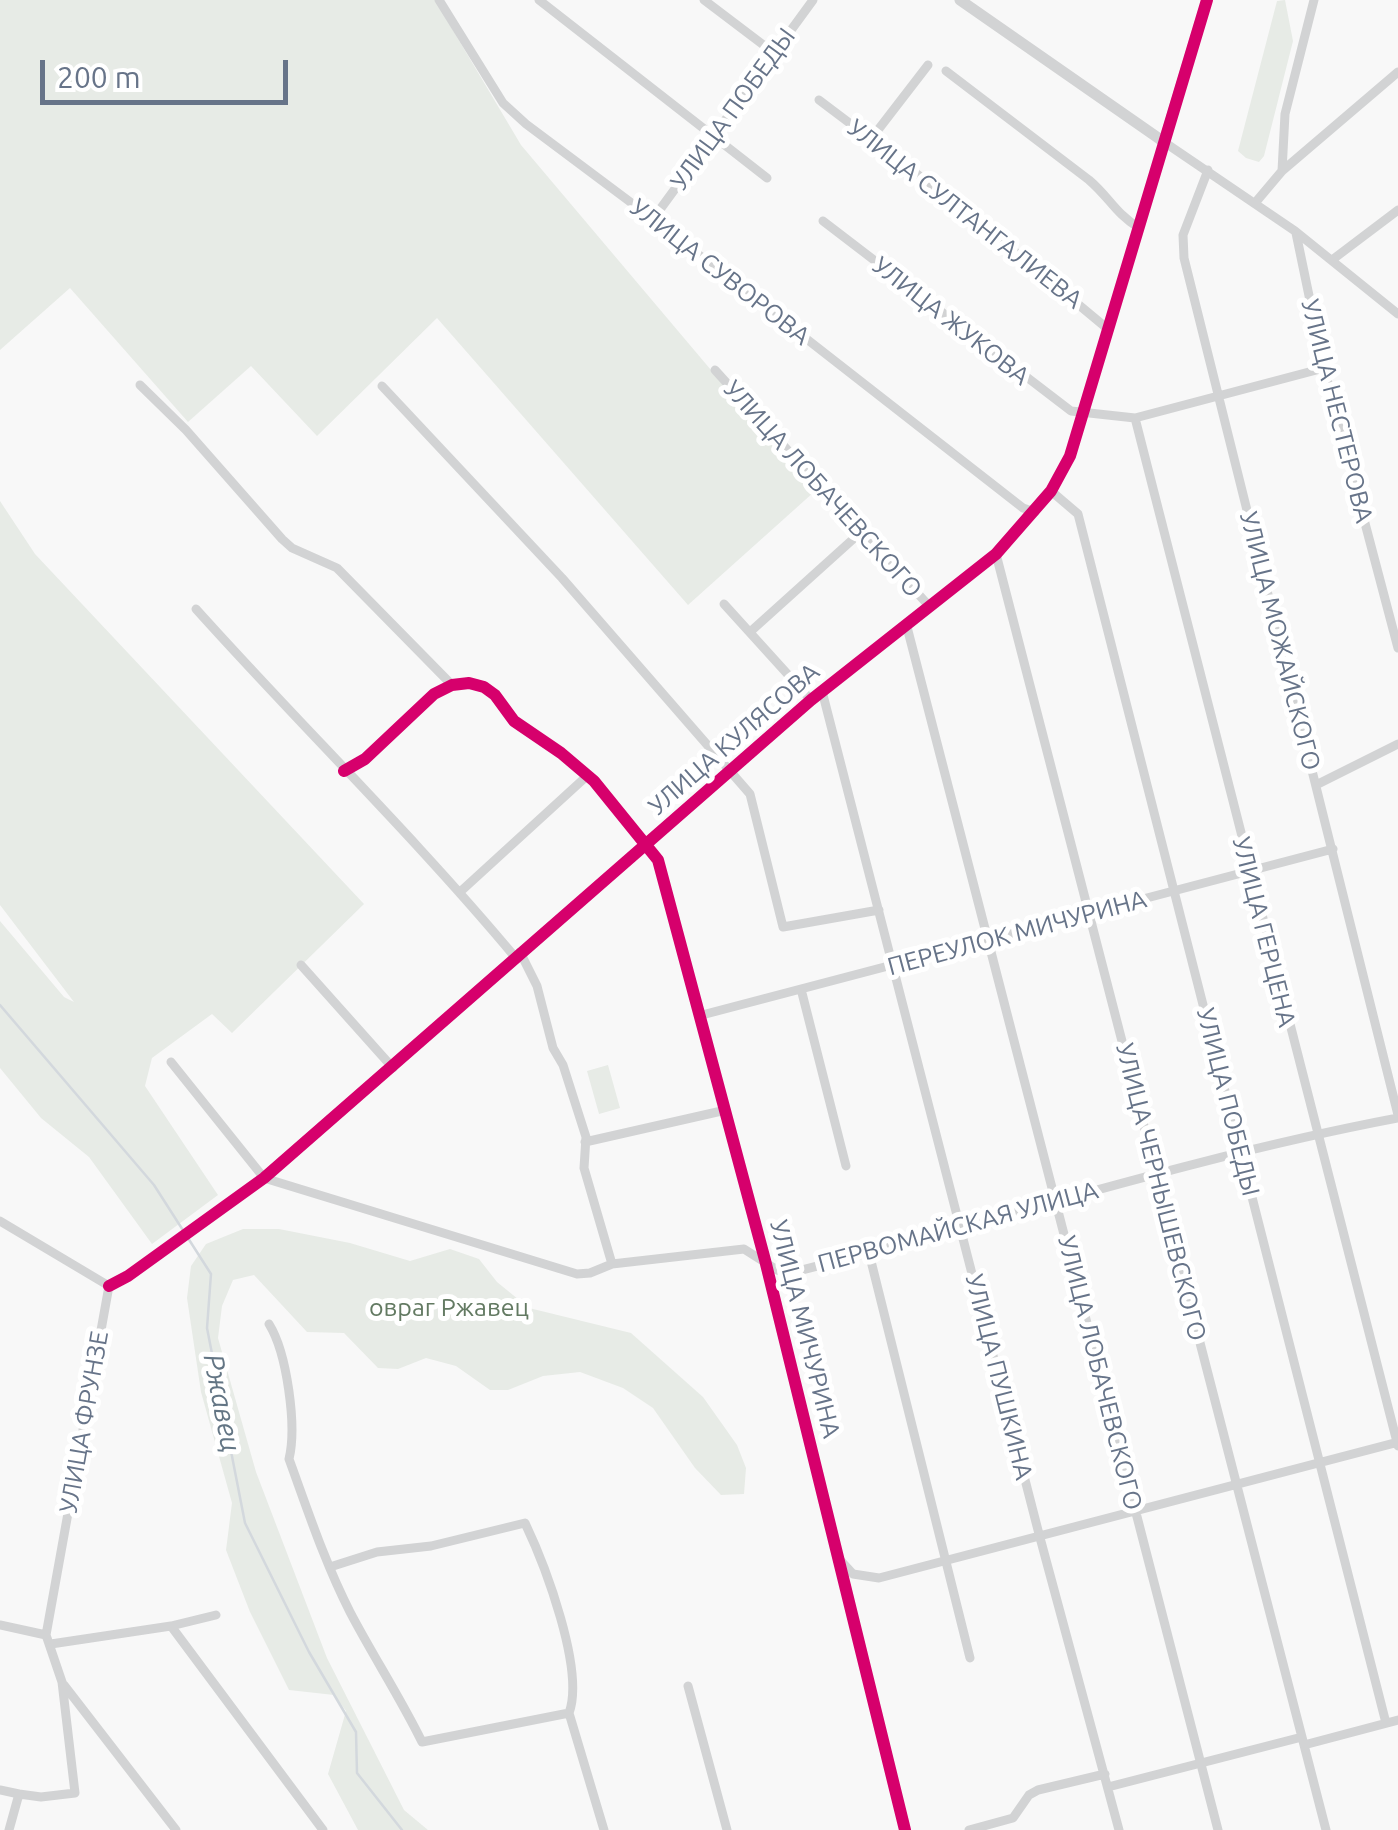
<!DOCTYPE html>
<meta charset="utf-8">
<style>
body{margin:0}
#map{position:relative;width:1398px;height:1830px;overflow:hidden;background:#f8f8f8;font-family:Ubuntu,sans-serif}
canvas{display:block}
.scale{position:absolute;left:40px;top:60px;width:248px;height:45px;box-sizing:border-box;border:5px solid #677489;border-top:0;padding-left:12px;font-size:30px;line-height:35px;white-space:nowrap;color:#677489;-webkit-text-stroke:8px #fff;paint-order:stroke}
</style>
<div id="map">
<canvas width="1398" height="1830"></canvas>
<div class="scale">200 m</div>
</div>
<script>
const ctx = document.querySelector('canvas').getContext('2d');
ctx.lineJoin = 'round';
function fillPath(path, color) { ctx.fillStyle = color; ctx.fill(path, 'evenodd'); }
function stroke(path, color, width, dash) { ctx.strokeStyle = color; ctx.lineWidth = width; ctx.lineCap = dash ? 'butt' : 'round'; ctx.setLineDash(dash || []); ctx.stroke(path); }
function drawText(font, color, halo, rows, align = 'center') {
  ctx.font = font + ' Ubuntu,sans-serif'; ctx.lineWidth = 10; ctx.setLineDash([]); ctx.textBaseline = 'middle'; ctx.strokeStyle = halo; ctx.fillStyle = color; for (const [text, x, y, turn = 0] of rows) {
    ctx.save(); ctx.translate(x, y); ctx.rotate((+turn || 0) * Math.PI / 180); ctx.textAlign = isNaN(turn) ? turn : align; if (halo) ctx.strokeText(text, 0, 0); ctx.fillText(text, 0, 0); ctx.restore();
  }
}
const green = new Path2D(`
 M0,0H435L521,145L814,492L688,605L437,318L317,436L251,366L188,422L70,288L0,350Z
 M1285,0L1293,41L1264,156L1259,162L1246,158L1238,151L1277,1Z
 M0,501L35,554L364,904L232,1033L212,1014L152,1058L145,1086L218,1195L152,1244L89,1157L41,1118L0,1068V921L64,997L74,1002L0,905Z
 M608,1065L620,1108L599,1114L587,1071Z
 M243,1229H279L350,1243L410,1261L450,1249L479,1259L497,1282L529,1308L631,1333L703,1397L737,1445L746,1468L744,1494L721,1495L695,1468L653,1408L623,1388L580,1372L543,1376L508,1390H490L456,1366L426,1358L398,1369L378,1368L344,1333L307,1332L254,1275L233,1280L222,1306L218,1338L256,1472L327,1658L404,1810L428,1830H358L328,1774L346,1711L334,1695L289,1690L250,1612L226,1550L232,1503L201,1392L187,1298L191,1266L206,1244Z`);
const stream = new Path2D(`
 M0,1005L154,1185L211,1274L207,1328L245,1523L309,1652L356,1732L357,1773L402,1830`);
const minor = new Path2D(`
 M439,0L503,103L526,124L653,219L1023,508L1035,512
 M539,0L767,178
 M704,0L774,53
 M946,71L1089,180C1110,198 1114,212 1139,228
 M819,100L966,211L1109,330
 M871,139L928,65
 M1208,170L1183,235L1184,258L1398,1115
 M1282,171L1285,114L1314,0
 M1255,203L1282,171L1398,72
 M653,219L813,0
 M823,221L1071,411L1135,418L1324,368
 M1296,233L1324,368L1398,648
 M1332,260L1398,210
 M715,370L930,607
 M140,385L186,430L282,539L292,548L337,568L452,685
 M382,386L562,578L750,794L783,927L879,910
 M1135,418L1398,1446
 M1051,491L1078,514L1386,1723
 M996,554L1326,1830
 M724,604L811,700
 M196,609C301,726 414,836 515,957
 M907,627L1218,1830
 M750,632L861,532
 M822,691L1039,1534L1119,1830
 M344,771L365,759L434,694L452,685L469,683L484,687L495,695L514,721L561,753L594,781L658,860L765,1260L905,1830
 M1316,785L1398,744
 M460,892L588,775
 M520,952L537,986L553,1048L563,1065L586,1137L584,1168L612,1264
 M301,965L393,1068
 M801,989L846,1166
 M702,1015L1333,849
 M171,1062L264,1178L577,1274L590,1273L612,1264L744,1249L777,1270L790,1273C993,1222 1192,1157 1398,1118
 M585,1142L726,1110
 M0,1221L109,1286
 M869,1253L970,1658
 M109,1286L128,1276L264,1178L811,700L996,554L1051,491L1070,456L1164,142L1295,231L1398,314
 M269,1324C287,1353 297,1426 289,1459C308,1511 325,1563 350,1612C373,1656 400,1697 422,1742L569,1713
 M841,1561L853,1574L879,1578L1398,1442
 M330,1567L377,1552L431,1546L525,1523C545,1565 585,1670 569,1713L604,1830
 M0,1625L46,1635
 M171,1626L323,1830
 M51,1644L171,1626L216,1615
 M64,1685L176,1830
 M688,1686L727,1830
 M1304,1745L1398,1720
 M1108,1787L1302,1737
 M0,1790L19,1794
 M9,1830L19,1794L41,1797L75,1793L62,1682L46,1635L109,1286
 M969,1830L1013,1818L1029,1795L1038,1790L1105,1774`);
const tertiary = new Path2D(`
 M960,0L1164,142L1207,0`);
const cycleway = new Path2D(`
 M344,771L365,759L434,694L452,685L469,683L484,687L495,695L514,721L561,753L594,781L658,860L765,1260L905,1830
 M109,1286L128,1276L264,1178L811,700L996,554L1051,491L1070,456L1207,0`);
const streetNames = [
 ["УЛИЦА ПОБЕДЫ",733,109,-54],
 ["УЛИЦА СУЛТАНГАЛИЕВА",965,214,38],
 ["УЛИЦА СУВОРОВА",720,272,38],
 ["УЛИЦА ЖУКОВА",951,321,38],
 ["УЛИЦА НЕСТЕРОВА",1337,411,76],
 ["УЛИЦА ЛОБАЧЕВСКОГО",823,489,48],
 ["УЛИЦА МОЖАЙСКОГО",1280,641,76],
 ["УЛИЦА КУЛЯСОВА",734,739,-41],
 ["УЛИЦА ГЕРЦЕНА",1264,932,76],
 ["ПЕРЕУЛОК МИЧУРИНА",1017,933,-15],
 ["УЛИЦА ПОБЕДЫ",1228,1102,76],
 ["УЛИЦА ЧЕРНЫШЕВСКОГО",1161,1192,76],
 ["ПЕРВОМАЙСКАЯ УЛИЦА",958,1227,-15],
 ["УЛИЦА МИЧУРИНА",805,1329,76],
 ["УЛИЦА ЛОБАЧЕВСКОГО",1100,1373,76],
 ["УЛИЦА ПУШКИНА",999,1377,76],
 ["УЛИЦА ФРУНЗЕ",84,1422,-80]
];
const parkNames = [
 ["овраг Ржавец",449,1308]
];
const waterNames = [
 ["Ржавец",222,1403,79]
];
fillPath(green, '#e7ebe6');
stroke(stream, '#d3d8dd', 2.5);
stroke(minor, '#d2d3d4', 9);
stroke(tertiary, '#d2d3d4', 11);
stroke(cycleway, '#d6006c', 12);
drawText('25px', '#677489', '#fff', streetNames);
drawText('25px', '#637a62', '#fff', parkNames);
drawText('italic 28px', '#637584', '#fff', waterNames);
</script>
